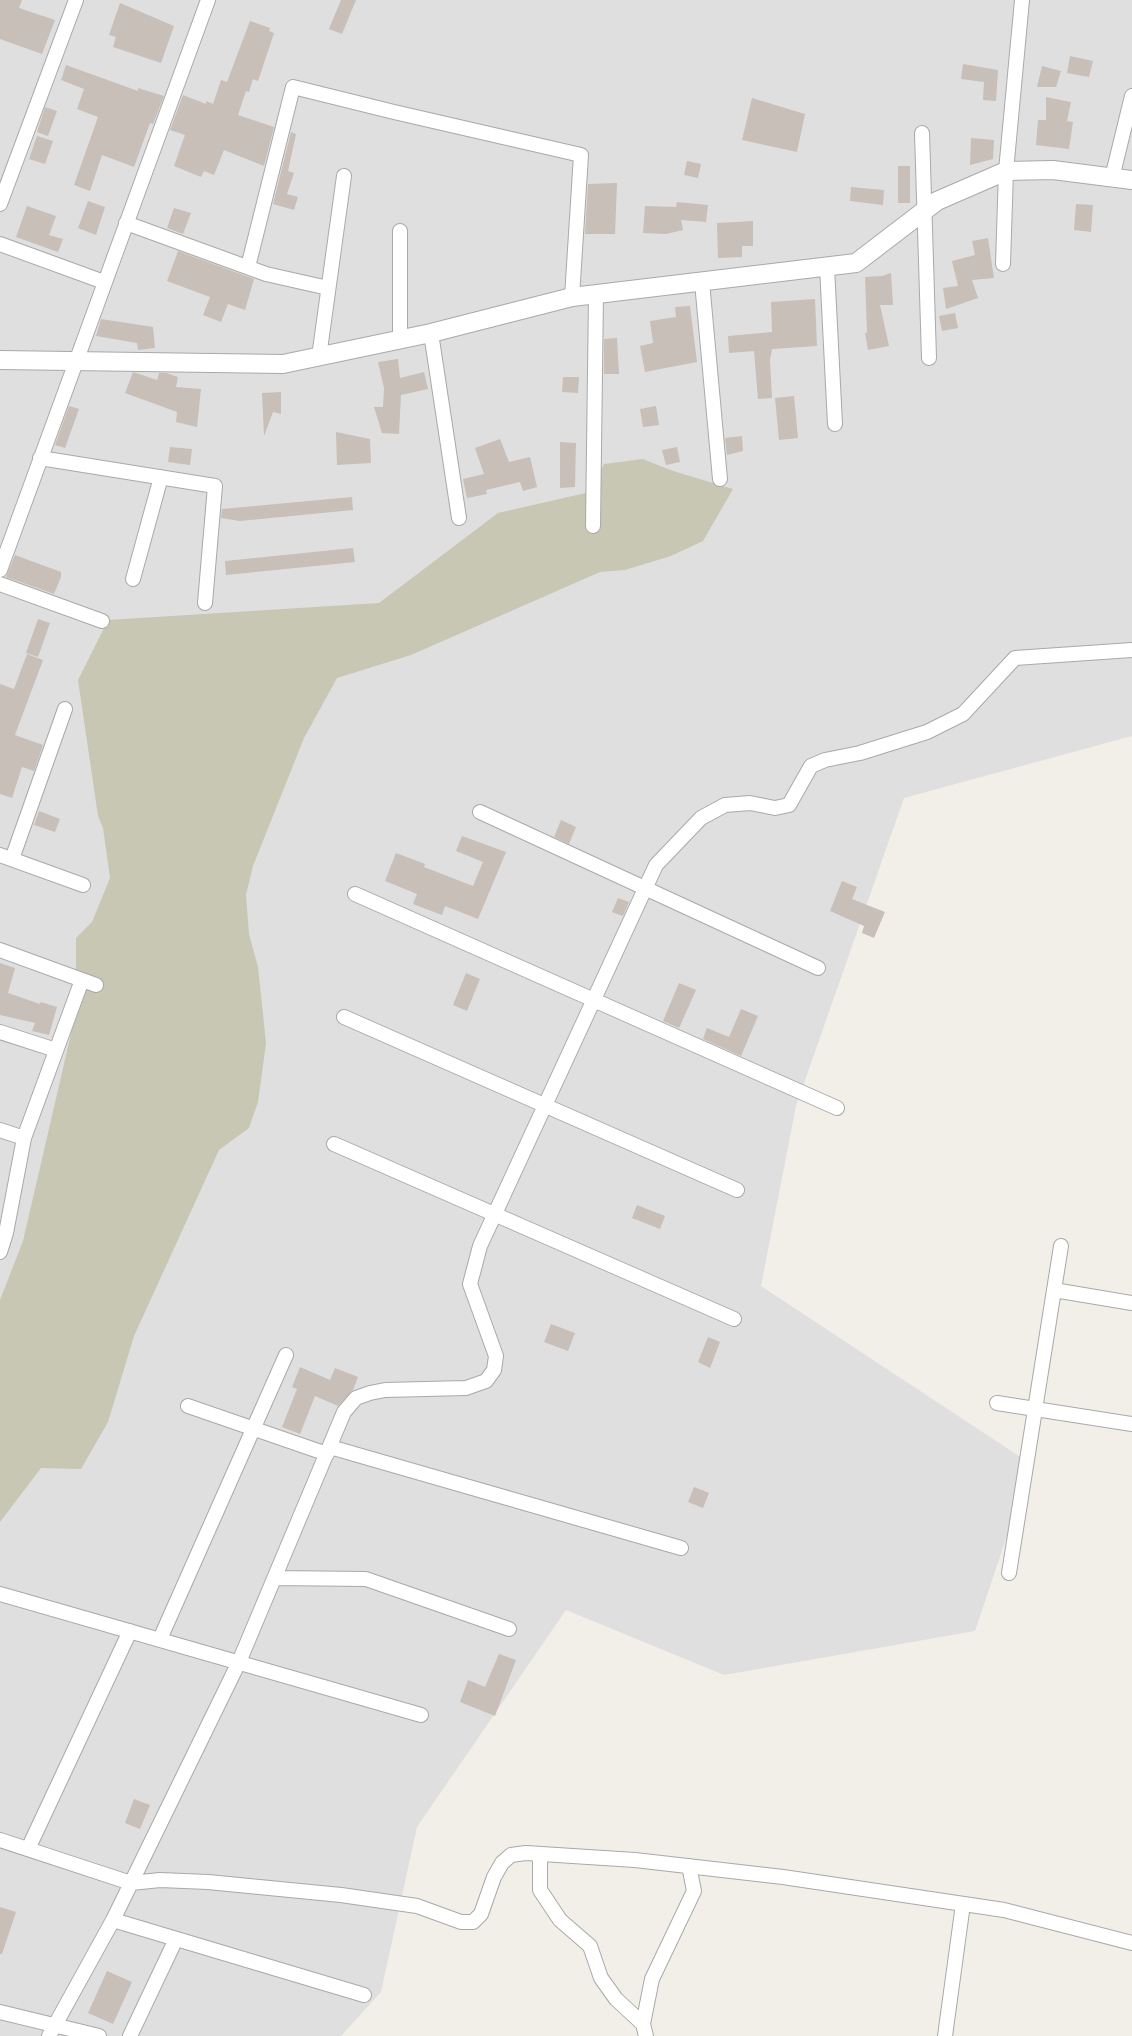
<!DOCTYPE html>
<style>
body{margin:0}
canvas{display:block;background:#f2efe9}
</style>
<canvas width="1132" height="2036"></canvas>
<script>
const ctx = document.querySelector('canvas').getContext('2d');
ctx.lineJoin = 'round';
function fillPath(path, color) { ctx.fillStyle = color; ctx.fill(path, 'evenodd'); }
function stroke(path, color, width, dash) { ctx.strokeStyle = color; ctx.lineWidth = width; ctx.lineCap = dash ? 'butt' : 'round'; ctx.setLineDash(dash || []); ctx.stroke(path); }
const residential = new Path2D(`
 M0,0H1132V736L904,798L796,1106L761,1286L1031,1464L975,1631L724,1675L566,1610L417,1827L381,1992L341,2036H0Z`);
const construction = new Path2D(`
 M643,459L673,471L733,489L703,541L671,556L625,570L600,572L411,655L337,678L304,738L253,866L246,895L249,934L258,967L266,1043L258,1102L249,1128L219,1150L134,1336L108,1422L81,1469L41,1468L0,1522V1300L23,1241L76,1012V938L92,922L110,878L103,828L98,816L78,680L108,620L379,603L498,513L590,492L604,464Z`);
const building = new Path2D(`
 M0,0H22L19,8L55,20L42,54L0,39Z
 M341,0H356L342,34L329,29Z
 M120,3L174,26L161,63L113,47L116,37L109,35Z
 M250,21L270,28L269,31L274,33L258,81L253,79L249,92L246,91L238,115L274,127L264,166L224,150L214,175L204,171L201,177L174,166L185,135L170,130L183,95L206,104V101L213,104L221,80L227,82Z
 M1070,56L1093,61L1089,77L1067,73Z
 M963,64L998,70L996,101L983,100L984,82L961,79Z
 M66,65L138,91V88L164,96L153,124L150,123L134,167L102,155L90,191L74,185L98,117L77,109L84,89L61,80Z
 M1042,66L1061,71L1056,87H1037Z
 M1046,97L1071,102L1067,121L1073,122L1069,149L1036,145L1038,120H1046Z
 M752,98L805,114L797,152L742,140Z
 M45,107L57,111L48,136L37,132Z
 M291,132L296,134L288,171L294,173L287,194L298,197L294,210L273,204Z
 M37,136L53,141L45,164L29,159Z
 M971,138L994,140L993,159L970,165Z
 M687,161L701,164L698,178L684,175Z
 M898,166H910V203H898Z
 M617,183L615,234H585L588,184Z
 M851,187L884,190L883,205L850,201Z
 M88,201L105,207L96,235L78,228Z
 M677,202L708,205L706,222L681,220L683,230L666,234L643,233L645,206L676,207Z
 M1076,204L1093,205L1091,232L1074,230Z
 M27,206L56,216L49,235L63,239L58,252L16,237Z
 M174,208L191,213L183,234L167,228Z
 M753,221V246H742V257L718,258L717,223Z
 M988,238L994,278L972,280L978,298L946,309L943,288L958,286L952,261L975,255L972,241Z
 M178,251L254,279L245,310L228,304L221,322L203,315L210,297L167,281Z
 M891,273L893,305H880L889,346L868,350L865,333H867L865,277L882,276Z
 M815,299L817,346L772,349L770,360L772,398L758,399L754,351L729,353L728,336L772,332L771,302Z
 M690,306L697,362L645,372L640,346L653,343L650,321L676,317L675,307Z
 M955,313L958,328L942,331L939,316Z
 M101,319L153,327L155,348L138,350L137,343L96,336Z
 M617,338L619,374H604V339Z
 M398,359L400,378L424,372L428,389L401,395L399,434L382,433L374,407H383L384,388L378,362Z
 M133,372L157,380L159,373H166L178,377L176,387L201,389L197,427L176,422L177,412L125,393Z
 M563,377H579L578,393L562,392Z
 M281,392V414L273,412L264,436L262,393Z
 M794,396L798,438L779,440L775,398Z
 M69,406L79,409L65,448L55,445Z
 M656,406L659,425L643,427L640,409Z
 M336,432L370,439L371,463L337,465Z
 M742,436L743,451L727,455L725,438Z
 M500,439L509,462L530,457L537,487L523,491L520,482L486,490L487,494L467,498L463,479L484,474L475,448Z
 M560,442L576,443L575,487L560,488Z
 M170,447L192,449L190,465L168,462Z
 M677,447L680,462L666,465L662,450Z
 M352,497L353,510L240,521L221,518L222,509Z
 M353,548L355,562L226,575L225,561Z
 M15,555L61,572V577L54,594L6,577Z
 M38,619L50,623L38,657L26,653Z
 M27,654L43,660L15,735L43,745L34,771L22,767L12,798L0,794V684L14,689Z
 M39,811L60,819L55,832L34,825Z
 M561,820L576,827L569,844L554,837Z
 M462,836L506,852L478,919L445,906L442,915L413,904L417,894L385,881L396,853L425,864L424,867L473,886L483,862L456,851Z
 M842,881L857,887L852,899L885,912L874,938L862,933L864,926L830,911Z
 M618,898L629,902L623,916L612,912Z
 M0,963L15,968L8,993L40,1004L41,1002L57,1007L49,1035L32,1031L35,1023L0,1015Z
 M466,973L480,979L467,1011L453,1005Z
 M679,983L696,990L679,1028L663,1021Z
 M741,1009L758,1016L741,1056L703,1039L707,1028L729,1037Z
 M637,1205L665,1216L660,1229L632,1218Z
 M551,1324L575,1333L568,1351L544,1342Z
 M708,1337L720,1342L710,1368L698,1362Z
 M300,1367L330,1380L335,1368L358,1377L353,1390L338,1406L315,1396L300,1434L282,1427L297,1389L292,1387Z
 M694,1487L709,1493L703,1508L688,1502Z
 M499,1654L516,1660L495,1716L460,1702L468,1680L485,1687Z
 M134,1799L150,1805L140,1829L125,1823Z
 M0,1907L16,1912L2,1954H0Z
 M107,1971L132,1982L113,2024L88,2013Z`);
const minor = new Path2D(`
 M922,133L929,358
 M1112,178L1132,96
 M0,204L76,0
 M126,223L266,274L328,288
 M0,244L104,282
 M1003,264L1006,171L1022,0
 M248,267L293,87L394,112L581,155L572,297
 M827,267L835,424
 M702,282L720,479
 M431,333L459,518
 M400,340V231
 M319,357L344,176
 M40,458L215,486L205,603
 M593,526L596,294
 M0,570L208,0
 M133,579L161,477
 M0,584L102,621
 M480,812L818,968
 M0,855L83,885
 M12,859L65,709
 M355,894L837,1108
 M0,950L96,985
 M344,1017L737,1190
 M0,1032L56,1050
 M0,1130L24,1138
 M334,1144L734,1319
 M0,1252L6,1233L24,1138L82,980
 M1054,1290L1132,1303
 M997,1403L1132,1424
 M188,1406L327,1454
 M330,1447L681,1548
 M1009,1573L1061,1246
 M275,1578L366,1579L509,1629
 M0,1594L421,1715
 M160,1639L286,1355
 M0,1840L131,1883L160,1880L208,1882L341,1895L417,1906L461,1922H473L481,1914L494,1877L502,1863L511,1855L526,1853L635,1860L783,1877L1004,1910L1132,1943
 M28,1849L130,1631
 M540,1854V1890L560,1920L590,1946L601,1978L616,1999L643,2024
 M113,1920L364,1995
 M0,2012L99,2036
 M49,2036L113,1920L239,1662L344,1412L356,1398L370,1393L385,1390L466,1388L486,1381L494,1370L496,1356L470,1284L480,1246L656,865L701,818L725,805L750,803L775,808L789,805L811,766L825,760L860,753L927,732L963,714L1015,658L1132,650
 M130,2036L176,1939
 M646,2036L643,2024L652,1979L694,1891L689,1866
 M945,2036L963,1904`);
const tertiary = new Path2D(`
 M0,360L283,364L431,333L572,297L856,263L937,201L1006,171L1053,170L1132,180`);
fillPath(residential, '#e0dfdf');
fillPath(construction, '#c7c7b4');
fillPath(building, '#c7bfb8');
stroke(minor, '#a9a9a9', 16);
stroke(tertiary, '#a9a9a9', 20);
stroke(minor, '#fff', 14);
stroke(tertiary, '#fff', 18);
</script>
